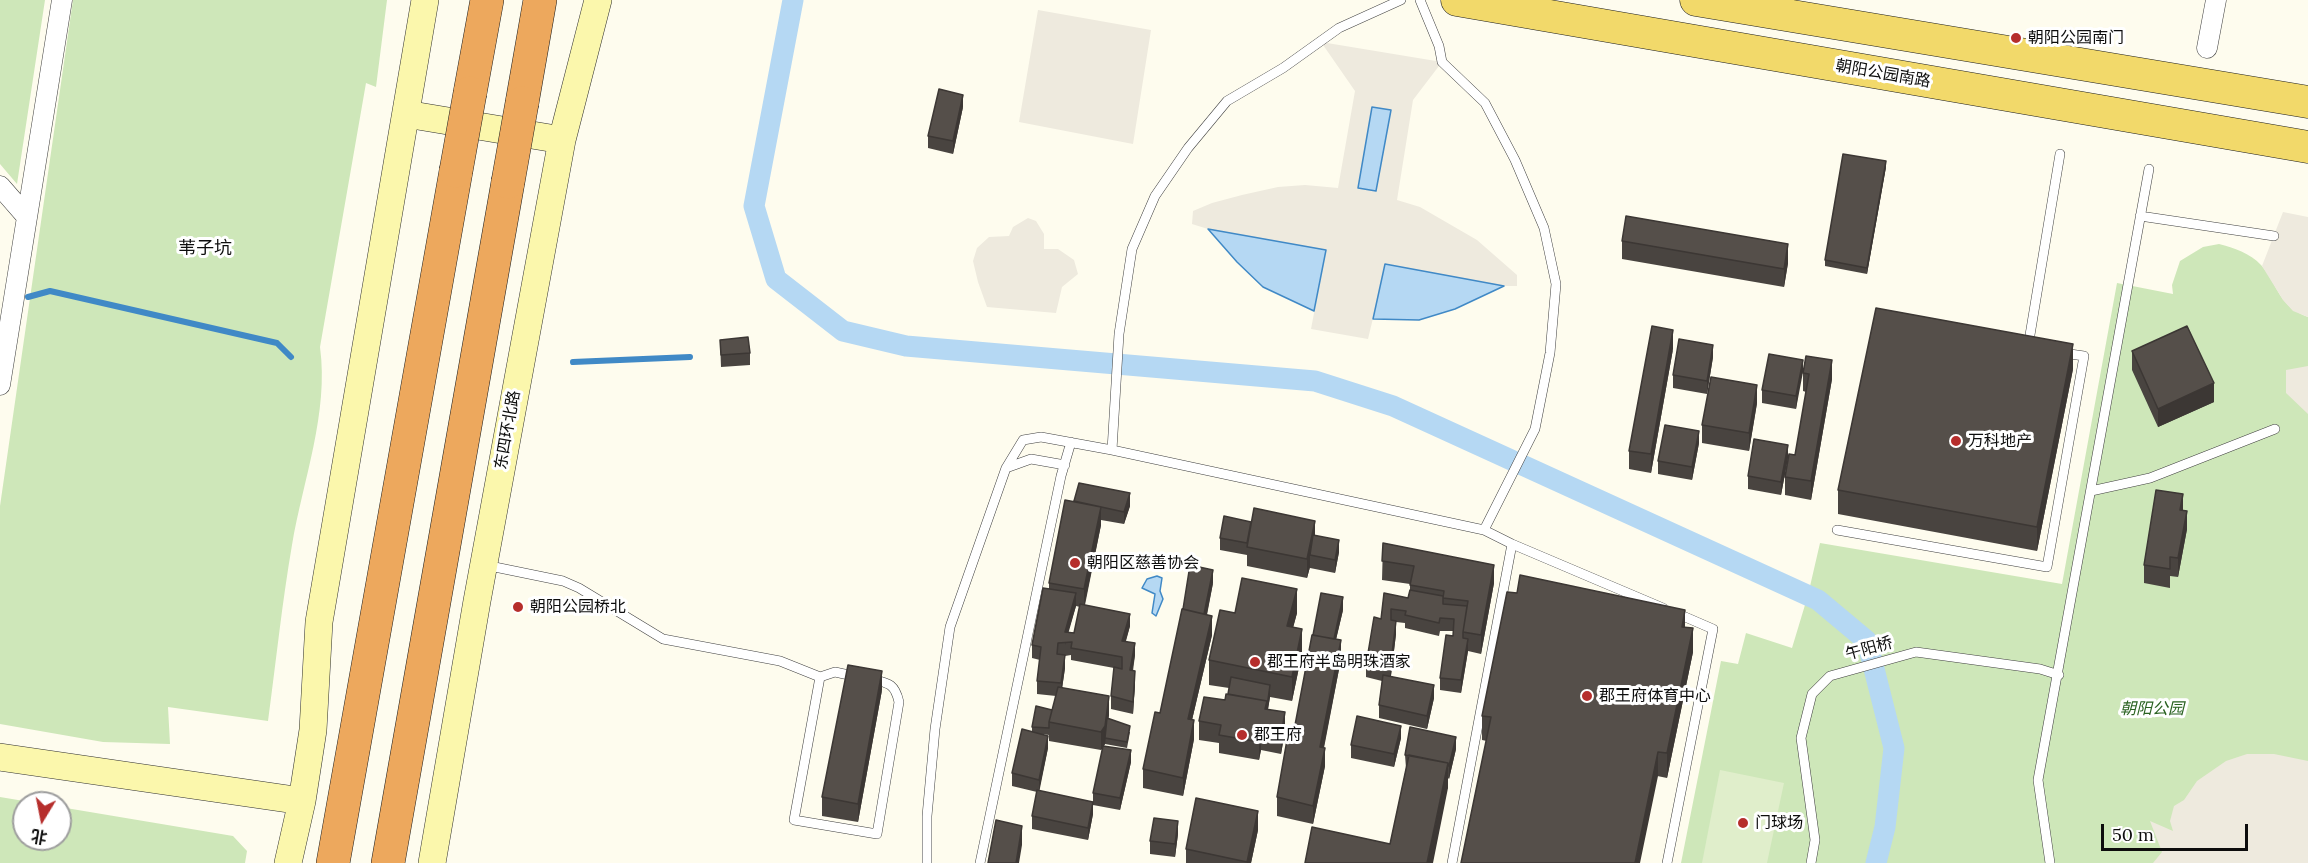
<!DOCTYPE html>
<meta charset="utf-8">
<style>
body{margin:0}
#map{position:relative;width:2308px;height:863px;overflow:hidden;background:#fefcee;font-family:Lora,"Noto Sans SC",serif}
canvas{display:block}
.north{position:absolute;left:12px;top:791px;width:60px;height:60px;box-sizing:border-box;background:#fff;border:2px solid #9e9e9e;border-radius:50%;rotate:190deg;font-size:16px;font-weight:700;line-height:24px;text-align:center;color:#0d0d0d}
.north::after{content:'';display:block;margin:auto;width:21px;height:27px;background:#b62e2c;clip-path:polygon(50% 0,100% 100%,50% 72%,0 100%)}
.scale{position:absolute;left:2101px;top:824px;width:147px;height:27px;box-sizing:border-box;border:3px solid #0d0d0d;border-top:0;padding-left:8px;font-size:18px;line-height:21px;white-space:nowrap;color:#0d0d0d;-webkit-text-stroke:4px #fff;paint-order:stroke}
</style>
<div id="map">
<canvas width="2308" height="863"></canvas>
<div class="north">北</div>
<div class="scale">50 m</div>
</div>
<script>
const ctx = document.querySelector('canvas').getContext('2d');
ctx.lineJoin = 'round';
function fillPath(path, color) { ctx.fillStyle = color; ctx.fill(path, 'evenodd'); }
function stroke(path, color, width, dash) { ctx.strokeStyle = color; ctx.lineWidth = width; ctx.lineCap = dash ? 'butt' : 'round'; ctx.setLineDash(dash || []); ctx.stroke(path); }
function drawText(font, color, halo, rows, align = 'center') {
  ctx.font = font + ' Lora,"Noto Sans SC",serif'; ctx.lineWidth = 6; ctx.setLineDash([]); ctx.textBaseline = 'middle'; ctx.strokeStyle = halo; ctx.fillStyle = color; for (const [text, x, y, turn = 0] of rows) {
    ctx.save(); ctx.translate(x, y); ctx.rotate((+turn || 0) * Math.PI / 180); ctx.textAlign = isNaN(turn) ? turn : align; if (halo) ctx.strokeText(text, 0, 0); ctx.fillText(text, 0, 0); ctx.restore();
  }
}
const green = new Path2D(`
 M0,0H45L17,184L0,164Z
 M73,0H387L376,87L366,83L320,347C329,413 303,480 292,545C282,603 276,662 268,721L168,707L170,744L103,742L0,724V506Z
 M2219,244C2234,248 2250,253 2261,265C2280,287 2277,305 2308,317V863H1681L1721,661L1738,664L1746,633L1792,648L1808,595L1820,543L2062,584L2117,283L2173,294L2172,285L2180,261L2203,247Z
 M0,797L36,803H24V839H60V807L233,836L247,851L245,863H0Z`);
const pitch = new Path2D(`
 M1720,770L1784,783L1767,863H1702Z`);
const plaza = new Path2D(`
 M1038,10L1151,30L1133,144L1019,122Z
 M1321,42L1442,62L1413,100L1397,200L1420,207L1477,240L1517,275V286H1504L1386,264L1368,339L1311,329L1326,250L1208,229L1192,224L1193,211L1212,203L1242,195L1278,187L1305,185L1338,188L1355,91Z
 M2283,212L2308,217V317L2293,311L2283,300L2262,266Z
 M1028,218L1036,221L1044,234V249H1058L1074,260L1078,274L1062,287L1056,313L987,307L978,282L973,261L977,248L989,237L1009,236L1013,227Z
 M2308,366V414L2286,393V370Z
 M2247,754H2274L2308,761V863H2153L2162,852L2150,821L2173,831L2170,821L2174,806L2184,800L2197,781L2226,761Z`);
const water = new Path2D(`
 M1372,107L1391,110L1376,191L1358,188Z
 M1208,229L1326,250L1314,311L1263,287L1237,262Z
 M1385,264L1504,286L1455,309L1419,320L1373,319Z
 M1157,576L1162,578L1160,591L1163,599L1156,616L1152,613L1155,594L1142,588L1147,579Z`);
const stream = new Path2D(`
 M28,297L50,291L277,343L291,357
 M573,362L690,357`);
const canal = new Path2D(`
 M793,0L754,206L776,279L843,331L906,346L1315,381L1393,406L1818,600L1867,641L1894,748L1885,827L1876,863`);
const lane = new Path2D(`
 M1401,0L1339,28L1283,68L1227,101L1188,148L1155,196L1132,249L1119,334L1112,450L1484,530L1535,429L1550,353L1556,284L1544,228L1515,160L1485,103L1442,62L1439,46L1420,0
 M2140,216L2274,236
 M2028,347L2060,154
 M1006,468L1031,459L1065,465
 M2091,491L2150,478L2275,429
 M1484,530L1512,544L1663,608
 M1837,530L2047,567L2084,356L2063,353
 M485,565L563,581L579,588L663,639L780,661L820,677L835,672L858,677
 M820,677L794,820L877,834L899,702C895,684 889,683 872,679
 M927,863V816L935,729L950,627L1006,468L1023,440L1041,437L1112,450
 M980,863L1061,476L1071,442
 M1452,863L1512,544
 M1667,863L1713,629L1676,613
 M1811,863L1815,840L1801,738L1812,694L1830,676L1916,652L2040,669L2059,675
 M2050,863L2038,780L2149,169`);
const street = new Path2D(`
 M2207,48L2216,0
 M0,186L27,217
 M0,385L62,0`);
const secondary = new Path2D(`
 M406,114L562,140
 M0,757L302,801
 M288,863L302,801L313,730L319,622L425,0
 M432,863L477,601L562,140L598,0`);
const primary = new Path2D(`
 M1457,0L2308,147
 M1696,0L2308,102`);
const highway = new Path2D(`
 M470,93L487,0
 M522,103L540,0
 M333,863L456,171
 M388,863L508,182`);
const highwayBridge = new Path2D(`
 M456,171L470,93
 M508,182L522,103`);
const wall = new Path2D(`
 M963,107L953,154L928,148V136Z
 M1886,167L1867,274L1825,266V260Z
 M1622,241L1788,263L1784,287L1622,259Z
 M720,340L750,353V365L721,367Z
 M1673,349L1651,473L1629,469V451Z
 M2132,351L2214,402L2158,427L2132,370Z
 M1713,357L1707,394L1673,388V375Z
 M1803,360L1796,409L1762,403V390Z
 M2073,369L2037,551L1838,514V490Z
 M1803,373L1832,379L1811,500L1785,495V477L1795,455L1806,392L1803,391Z
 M1757,403L1749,451L1702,443V425Z
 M1699,443L1692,480L1658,474V461Z
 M1788,458L1781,495L1748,489V476Z
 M1074,502L1130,506L1124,524L1101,520V525L1085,605L1130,626L1126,641L1135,655L1133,671L1135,684L1133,714L1111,709V696L1114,668L1071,660V655L1065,656V668L1062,688L1109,715L1108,719L1130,732L1127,748L1105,744L1104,746L1131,762L1120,810L1093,805V793L1103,748L1101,750L1049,741V735L1041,734L1048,748L1039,790L1093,814L1088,840L1032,829V816L1037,792L1012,786V773L1032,732V727L1052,710L1056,696L1037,694V681L1040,660L1032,658V645L1049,589V583ZM1076,606L1080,607L1074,633L1068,632Z
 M2183,510L2187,529L2178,577L2170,576V588L2144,583V565Z
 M1315,536L1339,552L1335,573L1310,568V567L1307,578L1247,566V555L1220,550V538Z
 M1383,543L1494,583L1481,654L1468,651L1461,693L1440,690V678L1453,636V631H1440L1439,636L1405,628V623L1396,622V634L1391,676L1434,698L1427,729L1379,718V705L1382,681L1366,677V665L1381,619L1384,593L1408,598L1410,590V584L1382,580Z
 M1213,583L1207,615L1212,635L1192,720L1194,739L1183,796L1143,788V769L1160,713L1183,609Z
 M1517,593L1685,628L1693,652L1667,778L1482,740V716Z
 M1343,610L1336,639L1341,659L1324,748L1325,766L1313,824L1277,816V797L1292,741L1313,635Z
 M1235,613H1297L1293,627L1302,653L1292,701L1270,697L1268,709L1285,731L1281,754L1261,750L1259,760L1219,753V743L1199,740V721L1225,700L1228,694L1229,688L1209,685V660Z
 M882,690L858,822L822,816V797Z
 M1401,738L1394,767L1351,758V745Z
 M1456,749L1449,779L1448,778V788L1390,844L1406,768L1405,755Z
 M1258,830L1251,863H1186V849Z
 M1178,834L1175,857L1150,854V841Z`);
const shadedWall = new Path2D(`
 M963,95V107L953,154V141Z
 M1886,161V167L1867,274V268Z
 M1788,244V263L1784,287V269Z
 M1673,330V349L1651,473V454Z
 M2073,344V369L2037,551V527Z
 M1713,345V357L1707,394V381Z
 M1803,360V372L1796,409V396Z
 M1832,360V379L1811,500V481Z
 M2214,383V402L2158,427V409Z
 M1757,385V403L1749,451V433Z
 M1699,431V443L1692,480V467Z
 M1788,445V458L1781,495V482Z
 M1130,493V506L1124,524V512Z
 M2183,494V513L2180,510Z
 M1101,507V525L1084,607V589Z
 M2187,511V529L2178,577V558Z
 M1315,521V540L1310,555V567L1307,578V559Z
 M1339,540V552L1335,573V560Z
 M1494,565V583L1481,654V635Z
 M1213,570V583L1203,633V620Z
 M1297,589V613L1287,651V626Z
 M1076,593V606L1065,645V632Z
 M1343,597V610L1332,657V645Z
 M1685,610V634L1682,627Z
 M1130,614V626L1122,653V641Z
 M1212,616V635L1188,737V719Z
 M1396,621V634L1390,683V670Z
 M1693,628V652L1667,778V753Z
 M1302,629V653L1292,701V677Z
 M1468,639V651L1461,693V680Z
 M1341,640V659L1320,766V747Z
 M1135,643V655L1130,683V670Z
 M1065,655V668L1061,696V683Z
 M882,671V690L858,822V804Z
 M1135,671V684L1133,714V702Z
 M1270,685V697L1265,727V709Z
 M1434,685V698L1427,729V716Z
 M1109,696V715L1105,744L1101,750V732Z
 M1285,712V731L1281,754V735Z
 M1194,720V739L1183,796V778Z
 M1401,726V738L1394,767V754Z
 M1261,732V750L1259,760V742Z
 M1048,736V748L1039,793V780Z
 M1456,737V749L1449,779V766Z
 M1325,748V766L1313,824V806Z
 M1131,750V762L1120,810V798Z
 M1658,752V776L1640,863H1635Z
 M1448,763V788L1433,863H1427Z
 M1093,802V814L1088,840V828Z
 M1258,811V830L1251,863H1247Z
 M1178,821V834L1175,857V844Z
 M1022,826V845L1019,863H1016Z`);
const building = new Path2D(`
 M939,89L963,95L953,141L928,136Z
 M1843,154L1886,161L1867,268L1825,260Z
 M1626,216L1788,244L1784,269L1622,241Z
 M1876,308L2073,344L2037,527L1838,490Z
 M1652,326L1673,330L1651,454L1629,451Z
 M2187,326L2214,383L2158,409L2132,351Z
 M748,337L750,353L721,355L720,340Z
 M1679,339L1713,345L1707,381L1673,375Z
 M1769,354L1803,360L1796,396L1762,390Z
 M1806,356L1832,360L1811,481L1785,477L1789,454L1795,455L1809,374L1803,373Z
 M1711,377L1757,385L1749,433L1702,425Z
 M1665,425L1699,431L1692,467L1658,461Z
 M1754,439L1788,445L1781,482L1748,476Z
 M1079,483L1130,493L1124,512L1074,501Z
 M2156,490L2183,494L2180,510L2187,511L2178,558L2170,557V569L2144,565Z
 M1065,500L1101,507L1084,589L1049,583Z
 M1254,508L1315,521L1307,559L1247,547Z
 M1224,516L1251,522L1247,543L1220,538Z
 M1313,535L1339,540L1335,560L1310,555Z
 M1383,543L1494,565L1481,635L1463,632L1468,601L1443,598L1444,591L1410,585L1414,566L1382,561Z
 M1190,565L1213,570L1204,614L1183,609Z
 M1520,575L1685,610L1682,627L1693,628L1667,753L1658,752L1635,863H1461L1491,717L1482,716L1507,592L1517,593Z
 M1242,578L1297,589L1287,626L1302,629L1292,677L1209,660L1220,610L1235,613Z
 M1043,588L1076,593L1065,632L1074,633L1080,604L1130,614L1122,641L1135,643L1130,670L1135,671L1133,702L1111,696L1114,667L1122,669V657L1071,648L1072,642L1058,643L1057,654L1065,655L1061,683L1037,681L1041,647L1032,645Z
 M1410,590L1443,596V604L1467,606L1463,632V638L1468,639L1461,680L1440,678L1446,635L1453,636L1454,619L1440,618L1439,623L1405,615L1406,611L1391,609V620L1396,621L1390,670L1366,665L1374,617L1381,619L1384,593L1408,598Z
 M1321,593L1343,597L1334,639L1313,635Z
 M1182,609L1212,616L1188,719L1194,720L1183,778L1143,769L1155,712L1160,713Z
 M1312,635L1341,640L1320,747L1325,748L1313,806L1277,797L1287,740L1292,741Z
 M848,665L882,671L858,804L822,797Z
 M1383,675L1434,685L1427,716L1379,705Z
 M1231,677L1270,685L1267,707V701L1228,694Z
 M1058,687L1109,696L1105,726L1101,732L1049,722Z
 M1226,694L1267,701L1265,709L1285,712L1281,735L1261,732L1259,742L1219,735L1221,725L1199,721L1204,697L1225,700Z
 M1036,706L1052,710L1049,722V728L1032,727Z
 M1357,716L1401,726L1394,754L1351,745Z
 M1107,718L1130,726L1127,742L1105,738Z
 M1410,727L1456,737L1449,766H1448V763L1405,755Z
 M1022,729L1048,736L1039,780L1012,773Z
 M1103,746L1131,750L1120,798L1093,793Z
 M1409,755L1448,763L1427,863H1305L1312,827L1390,844Z
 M1037,790L1093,802L1088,828L1032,816Z
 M1196,798L1258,811L1247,862L1186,849Z
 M1154,818L1178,821L1175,844L1150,841Z
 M996,820L1022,826L1016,863H988Z`);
const markers = [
 [2016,38,6,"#b62e2c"],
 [1956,441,6,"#b62e2c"],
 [1075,563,6,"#b62e2c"],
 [518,607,6,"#b62e2c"],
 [1255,662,6,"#b62e2c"],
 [1587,696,6,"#b62e2c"],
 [1242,735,6,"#b62e2c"],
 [1743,823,6,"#b62e2c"]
];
const poiNames = [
 ["朝阳公园南门",2028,38],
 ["万科地产",1968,441],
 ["朝阳区慈善协会",1087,563],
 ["朝阳公园桥北",530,607],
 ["郡王府半岛明珠酒家",1267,662],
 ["郡王府体育中心",1599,696],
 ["郡王府",1254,735],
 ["门球场",1755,823]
];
const streetNames = [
 ["朝阳公园南路",1883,74,10],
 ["东四环北路",508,430,-80],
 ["午阳桥",1869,649,-15]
];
const parkNames = [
 ["朝阳公园",2152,709]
];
const neighbourhoodNames = [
 ["苇子坑",205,249]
];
fillPath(green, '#cee7b9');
fillPath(pitch, '#e0eecb');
fillPath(plaza, '#eeeade');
fillPath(water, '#b5d8f3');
stroke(water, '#4089c6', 1.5);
stroke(stream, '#4089c6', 6);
stroke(canal, '#b5d8f3', 21);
stroke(lane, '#404040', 10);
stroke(street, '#404040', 21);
stroke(secondary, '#2f2f2f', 28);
stroke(primary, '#1e1e1e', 33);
stroke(highway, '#1e1e1e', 34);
stroke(lane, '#fff', 9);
stroke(street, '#fff', 20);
stroke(secondary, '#fbf7ac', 27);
stroke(primary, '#f2d96a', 32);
stroke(highway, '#eda85d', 33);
stroke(highwayBridge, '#1e1e1e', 34, []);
stroke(highwayBridge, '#eda85d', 33);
fillPath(wall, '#494440');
fillPath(shadedWall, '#3c3734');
fillPath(building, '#554f4a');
stroke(building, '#3c3734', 1.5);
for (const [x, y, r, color] of markers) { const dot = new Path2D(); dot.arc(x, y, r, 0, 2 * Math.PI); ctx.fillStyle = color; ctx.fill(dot); stroke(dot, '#fff', 2); }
drawText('16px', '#0d0d0d', '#fff', poiNames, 'left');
drawText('16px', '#0d0d0d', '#fff', streetNames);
drawText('italic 16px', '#2a6221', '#fff', parkNames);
drawText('18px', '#0d0d0d', '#fff', neighbourhoodNames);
</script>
